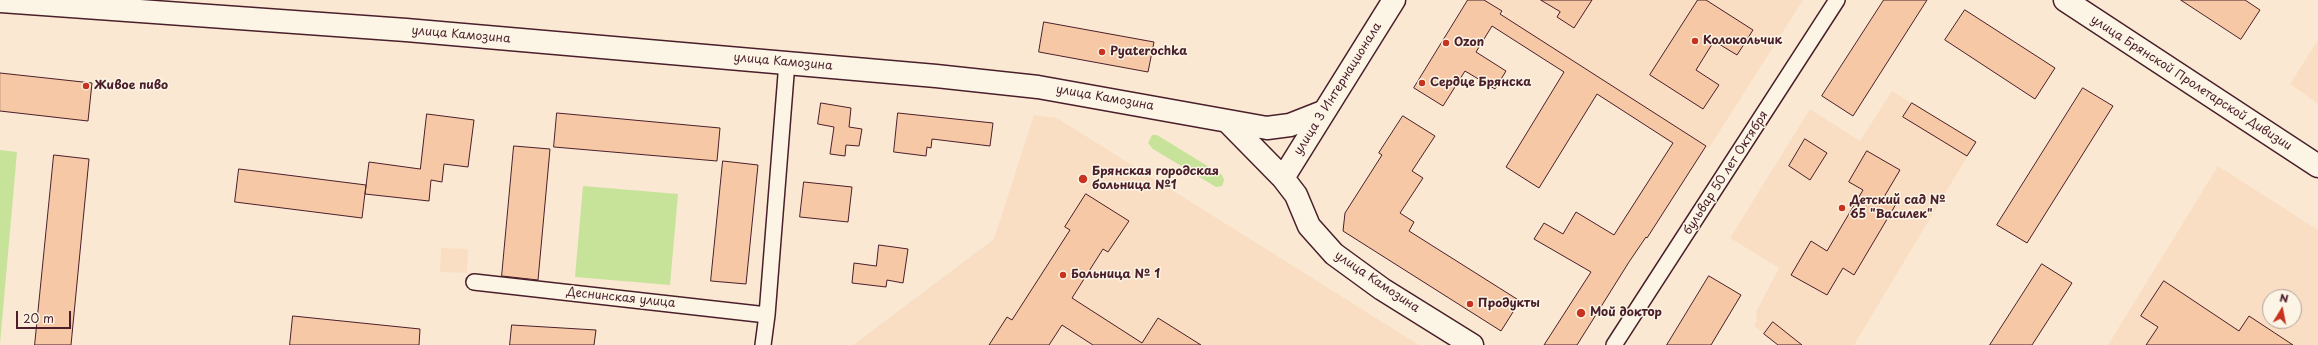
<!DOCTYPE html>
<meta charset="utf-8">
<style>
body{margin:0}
#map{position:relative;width:2318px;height:345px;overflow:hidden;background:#fae8d2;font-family:"Playpen Sans",sans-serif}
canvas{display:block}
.north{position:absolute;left:2262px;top:289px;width:40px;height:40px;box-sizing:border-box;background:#fcf5e5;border:1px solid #b59f9b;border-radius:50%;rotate:10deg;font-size:11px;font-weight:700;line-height:16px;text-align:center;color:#4a1f2b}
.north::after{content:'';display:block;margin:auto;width:14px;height:18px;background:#c8321e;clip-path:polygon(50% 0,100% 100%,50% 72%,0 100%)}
.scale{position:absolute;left:16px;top:311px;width:55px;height:18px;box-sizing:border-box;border:2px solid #4a1f2b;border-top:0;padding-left:5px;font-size:12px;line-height:14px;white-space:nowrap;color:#4a1f2b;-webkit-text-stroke:3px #fcf5e5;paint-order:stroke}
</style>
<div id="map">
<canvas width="2318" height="345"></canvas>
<div class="north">N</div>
<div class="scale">20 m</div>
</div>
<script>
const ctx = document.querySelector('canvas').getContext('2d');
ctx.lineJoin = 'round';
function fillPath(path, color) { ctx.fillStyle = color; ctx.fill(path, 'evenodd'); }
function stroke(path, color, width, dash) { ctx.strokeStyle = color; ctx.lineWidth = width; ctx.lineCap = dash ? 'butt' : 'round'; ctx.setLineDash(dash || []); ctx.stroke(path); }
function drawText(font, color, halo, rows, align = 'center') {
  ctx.font = font + ' "Playpen Sans",sans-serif'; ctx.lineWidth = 3; ctx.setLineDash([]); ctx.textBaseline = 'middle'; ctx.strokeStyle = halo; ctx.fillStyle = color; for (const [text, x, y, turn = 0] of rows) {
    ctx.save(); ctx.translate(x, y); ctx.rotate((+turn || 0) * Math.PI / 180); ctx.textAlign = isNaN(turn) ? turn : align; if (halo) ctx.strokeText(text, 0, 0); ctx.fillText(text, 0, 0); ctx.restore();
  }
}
const built = new Path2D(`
 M1484,0H1803L1709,148L1503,16L1505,13Z
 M2318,40V104L2290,84Z
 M1892,91L1976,142L1854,345H1778L1754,326L1757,320L1756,312L1779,268L1730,238L1810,109L1860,141Z
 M1034,115L1057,118L1419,345H853L994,239Z
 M2218,166L2318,230V345H2108ZM2270,297H2294V321H2270Z
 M441,248L468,249L467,273L440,272Z`);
const green = new Path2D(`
 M1152,135H1157L1222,175L1224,180L1222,186L1216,187L1153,149L1148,143Z
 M0,150L17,152L0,344Z
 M583,186L678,194L670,285L575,277Z`);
const building = new Path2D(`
 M1468,0H1484L1502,11L1500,14L1706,146L1647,238L1646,237L1629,262L1577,345H1544L1591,272L1534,239L1544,223L1563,234L1576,212L1614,235L1673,143L1597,94L1539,188L1506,167L1564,72L1492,26L1476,52L1506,71L1495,89L1465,71L1443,106L1414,88Z
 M1541,0H1592L1574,28L1557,17L1560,12Z
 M1698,0H1706L1753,30L1737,55L1714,41L1696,70L1719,85L1703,109L1650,75Z
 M1884,0H1927L1853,116L1822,96Z
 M2181,0H2245L2260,10L2241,39Z
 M1965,10L2055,68L2035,99L1945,40Z
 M1044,22L1154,42L1148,72L1039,52Z
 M0,73L92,83L88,121L0,111Z
 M2083,88L2113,106L2027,243L1997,225Z
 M821,103L851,108L849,127L862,129L859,146L846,145L845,156L830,154L834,127L818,124Z
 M1912,103L1976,142L1967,156L1903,117Z
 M557,113L720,128L717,161L554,147Z
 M898,113L993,123L990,146L932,139L931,148L927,147L926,156L894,152Z
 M427,114L474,120L468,167L444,164L442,182L431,180L429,201L365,194L369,162L420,169Z
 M1403,116L1435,136L1412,171L1423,178L1400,213L1414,222L1409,231L1520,301L1501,331L1343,231L1345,213L1382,155L1379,153Z
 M1805,139L1827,153L1810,180L1789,166Z
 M514,146L550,149L538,280L502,276Z
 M1867,151L1900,170L1884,197L1896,204L1854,275L1843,268L1827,295L1791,275L1811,241L1827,251L1863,190L1849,182Z
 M54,155L89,159L71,345H35Z
 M723,161L758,165L746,284L711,281Z
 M239,169L366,185L362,218L235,202Z
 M804,182L852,187L848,222L800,217Z
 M1086,194L1129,221L1108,252L1103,249L1072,298L1142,343L1158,318L1201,345H1093L1062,325L1049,345H989L1007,317L1012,320L1070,230L1065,227Z
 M879,245L908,249L903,283L887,280L886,287L852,283L854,263L876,266Z
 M2042,264L2072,283L2032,345H1990Z
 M1709,276L1741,295L1711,345H1667Z
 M2164,281L2239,331L2249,316L2293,345H2146L2158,327L2141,316Z
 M293,316L420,329L419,345H290Z
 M1773,322L1802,345H1778L1764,334Z
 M512,325L596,330L594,345H510Z`);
const street = new Path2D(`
 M474,282L767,315
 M763,345L767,315L787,62
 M1614,345L1837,0`);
const secondary = new Path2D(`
 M0,1L406,30L936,76L1038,87L1267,128L1290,125L1323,112
 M1227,121L1283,178L1296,195L1309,226L1334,254L1382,289L1472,345
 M1283,178L1394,0`);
const primary = new Path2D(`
 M2065,0L2318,166`);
const markers = [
 [1695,41,4,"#c8321e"],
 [1446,43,4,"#c8321e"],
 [1102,52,4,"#c8321e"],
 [1422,83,4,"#c8321e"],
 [86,86,4,"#c8321e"],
 [1083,179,5,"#c8321e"],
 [1842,208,4,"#c8321e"],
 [1063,275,4,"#c8321e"],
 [1470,304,4,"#c8321e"],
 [1581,313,5,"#c8321e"]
];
const streetNames = [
 ["улица Камозина",461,35,5],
 ["улица Камозина",783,62,5],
 ["улица Брянской Пролетарской Дивизии",2191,83,33],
 ["улица 3 Интернационала",1338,89,-58],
 ["улица Камозина",1105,98,10],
 ["бульвар 50 лет Октября",1726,173,-57],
 ["улица Камозина",1377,282,34],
 ["Деснинская улица",621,298,6]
];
const poiNames = [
 ["Колокольчик",1703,41],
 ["Ozon",1454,43],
 ["Pyaterochka",1110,52],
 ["Сердце Брянска",1430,83],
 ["Живое пиво",94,86],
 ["Брянская городская",1092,172],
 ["больница №1",1092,186],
 ["Детский сад №",1850,201],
 ["65 \"Василек\"",1850,215],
 ["Больница № 1",1071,275],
 ["Продукты",1478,304],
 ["Мой доктор",1590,313]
];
fillPath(built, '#f9dec4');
fillPath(green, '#c7e39a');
fillPath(building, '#f6c8a5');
stroke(building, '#4a1f2b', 1);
stroke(street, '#4a1f2b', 18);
stroke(secondary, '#4a1f2b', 25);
stroke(primary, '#4a1f2b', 25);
stroke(street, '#fcf5e5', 15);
stroke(secondary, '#fcf5e5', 22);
stroke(primary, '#fcf5e5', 22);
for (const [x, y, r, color] of markers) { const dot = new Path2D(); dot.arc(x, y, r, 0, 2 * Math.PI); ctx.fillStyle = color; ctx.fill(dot); stroke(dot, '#fcf5e5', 1.5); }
drawText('12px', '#4a1f2b', '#fcf5e5', streetNames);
drawText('bold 12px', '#4a1f2b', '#fcf5e5', poiNames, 'left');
</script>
